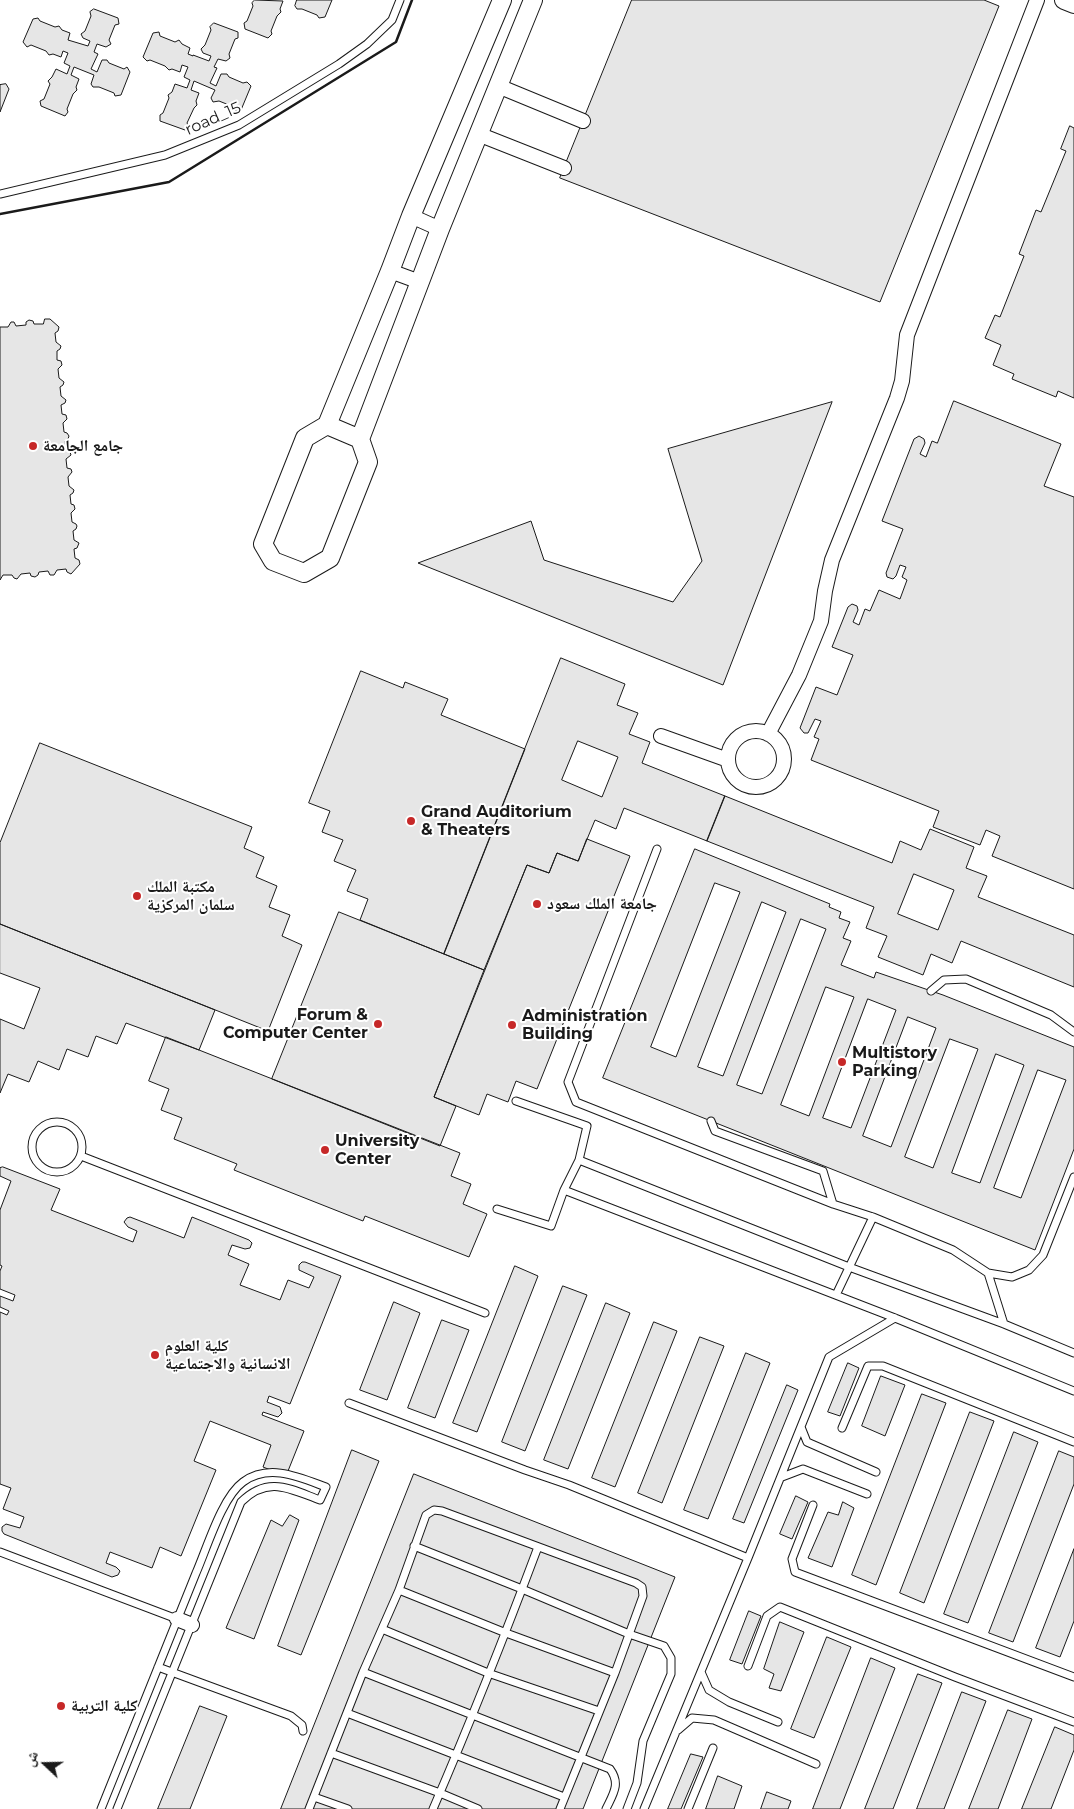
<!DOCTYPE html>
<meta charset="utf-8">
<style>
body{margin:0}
#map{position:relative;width:1074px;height:1809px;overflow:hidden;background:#fff;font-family:Montserrat,"Noto Naskh Arabic",sans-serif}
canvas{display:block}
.north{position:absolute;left:20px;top:1739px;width:50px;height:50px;-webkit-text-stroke:4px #fff;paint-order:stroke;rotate:291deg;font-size:14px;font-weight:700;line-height:20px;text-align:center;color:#1a1a1a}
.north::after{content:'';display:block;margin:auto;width:18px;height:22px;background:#1a1a1a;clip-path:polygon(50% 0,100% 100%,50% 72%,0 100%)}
</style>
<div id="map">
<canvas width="1074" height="1809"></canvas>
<div class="north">ش</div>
</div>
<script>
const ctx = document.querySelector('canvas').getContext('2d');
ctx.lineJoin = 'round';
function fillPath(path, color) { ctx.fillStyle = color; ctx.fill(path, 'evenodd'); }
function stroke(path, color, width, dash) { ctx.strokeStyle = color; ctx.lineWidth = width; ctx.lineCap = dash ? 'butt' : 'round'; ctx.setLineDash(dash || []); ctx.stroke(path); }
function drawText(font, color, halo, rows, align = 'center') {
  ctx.font = font + ' Montserrat,"Noto Naskh Arabic",sans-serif'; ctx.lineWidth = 4; ctx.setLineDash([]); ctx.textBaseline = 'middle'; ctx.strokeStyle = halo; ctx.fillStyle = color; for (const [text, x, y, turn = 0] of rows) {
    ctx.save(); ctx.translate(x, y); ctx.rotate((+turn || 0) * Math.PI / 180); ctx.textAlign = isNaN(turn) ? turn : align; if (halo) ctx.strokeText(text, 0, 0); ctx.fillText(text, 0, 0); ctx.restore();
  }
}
const building = new Path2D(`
 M255,0L283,1L280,9L281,12L277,16L271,31L272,34L268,38L245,29L244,23L247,21L253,6L252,3Z
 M297,0H332L325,17L319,18L317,15L302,9H297L295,6Z
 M632,0H984L999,6L880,302L560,178Z
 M94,9L118,18L119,24L115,25L109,40L111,44L106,47L97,44L94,52L98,54L91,69L97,72L102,60H107L109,63L124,69L127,67L130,72L121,95L115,96L114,93L99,87H93L91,84L94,75L74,67L71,75L79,79L76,87L77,90L73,94L67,109L68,112L65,116L41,106L40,101L44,99L50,84L48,81L52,77L56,69L67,74L70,66L64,63L68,53L63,51L61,57L53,54L49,55L46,51L31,45L27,47L23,42L33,19L38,18L40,21L55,27L59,26L62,30L70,33L68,40L88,46L90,41L83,38L81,34L85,31L91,16L90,12Z
 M214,23L238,32V38L235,39L229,54L230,58L226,61L218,59L214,67L217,68L210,83L216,86L221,74H227L229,77L243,83L247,82L251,86L241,110H235L234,107L219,101L213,102L211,98L215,90L194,81L191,90L199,93L196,101L197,105L194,108L187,123L189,127L185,130L160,121V115L163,113L169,98L168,95L172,92L175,84L187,88L190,80L184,77L188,67L182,65L180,72L172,69L169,70L165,66L150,60L147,61L143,57L153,33L159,32L160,36L175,42L179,40L182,44L190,48L188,54L193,56V55L209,61L211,56L203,53L201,49L205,45L211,30L210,27Z
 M6,84L9,89L0,112V85Z
 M1070,126L1074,128V398L1058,391L1056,397L1012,379L1014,374L993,365L1001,345L985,338L995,315L1000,317L1024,256L1019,254L1036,210L1041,212L1066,151L1061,149Z
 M45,319H50L59,327L58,331L55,333L56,342L61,346L60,349L57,351V360L61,361L62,365L58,369L59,378L64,382L63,385L60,387L61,396L66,400L65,403L61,405L62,414L66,415L67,419L63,423L64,432L67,433L69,436L68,439L65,441L66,450L70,452L71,455L66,459L67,468L71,469L72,472L68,477L69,486L74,490L73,493L70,495L71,504L74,505L75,509L71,513L72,522L76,524L77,526L76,529L73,531L74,540L79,543L77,548L74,549L75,558L79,560L80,564L71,574L67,572L66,569L57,570L54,575H50L48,571L39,572L38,575L35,577L31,576L30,573L21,574L17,579L14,578L12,575H3L0,580V327H8L11,322H14L16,326L26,325V322L29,320L33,321L34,324H43Z
 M954,401L1061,444L1044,486L1074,497V889L992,856L1000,836L986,830L980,845L933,827L939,811L811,760L819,739L814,737L821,721L815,719L808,733H804L800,728L816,687L837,695L853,655L832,647L848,607L852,604L857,606L858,610L853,622L859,625L865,609L870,611L879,590L900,599L907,580L902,577L906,567L900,565L896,576L893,579L887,577L886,573L903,529L882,521L914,439L919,436L924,439L925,443L920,454L926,457L932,441L937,443Z
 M832,402L723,685L418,563L531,521L544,560L673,602L702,561L668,449Z
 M561,658L625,684L617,705L638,713L629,734L650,742L642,763L725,796L707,841L624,808L616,829L595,820L578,861L557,853L549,873L527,865L484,970L444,954ZM578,741L618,757L602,797L562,780Z
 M361,671L403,688L405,682L448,699L441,715L525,749L444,954L360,920L368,899L347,891L356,870L334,861L343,840L322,832L330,811L309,803Z
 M40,743L252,827L244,848L264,857L256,877L277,886L269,907L290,915L282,936L302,945L268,1031L0,924V843Z
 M725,796L892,863L900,841L921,850L930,829L974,847L966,868L987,876L978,897L1074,935V987L961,941L952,963L931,954L923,975L878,957L887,936L866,928L874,907L707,841ZM914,874L954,890L938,930L898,914Z
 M587,839L630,856L537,1089L516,1081L508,1102L487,1094L479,1115L434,1097L527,865L549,873L557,853L578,861Z
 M695,849L830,904L829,907L841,912L839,918L850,922L843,938L851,941L841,965L874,978L876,972L943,995L1074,1047V1149L1035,1250L603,1078Z
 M715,883L740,892L676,1057L651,1047Z
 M762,902L786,912L723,1076L698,1067Z
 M339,912L484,970L434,1097L456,1106L440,1146L272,1079Z
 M801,919L826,929L762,1094L737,1085Z
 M0,924L215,1010L199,1050L126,1023L117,1044L96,1036L88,1057L67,1049L59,1070L38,1061L29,1082L8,1074L0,1093V1019L24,1029L40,988L0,973Z
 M826,987L854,997L809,1116L781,1105Z
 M868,999L896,1010L851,1128L823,1118Z
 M908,1017L936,1028L891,1147L863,1136Z
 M166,1037L460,1153L451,1176L471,1184L463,1204L487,1214L469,1257L365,1216L363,1221L234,1170L237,1164L174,1139L182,1118L161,1110L169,1089L149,1081Z
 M950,1039L978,1049L933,1168L905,1157Z
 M996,1054L1024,1065L980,1183L952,1173Z
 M1038,1070L1066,1080L1021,1198L994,1188Z
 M3,1167L60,1189L51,1210L133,1242L137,1231L128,1227L124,1222L127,1218L130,1217L184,1238L192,1217L249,1240L252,1243L250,1248L245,1249L232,1245L228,1255L249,1264L240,1285L280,1300L288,1280L309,1288L314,1277L299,1270V1265L302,1262H305L341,1276L290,1404L269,1396L267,1402L280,1407L282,1413L278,1417L263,1412L262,1415L304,1431L286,1476L263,1467L271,1445L210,1421L194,1461L216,1470L181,1556L160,1547L152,1568L110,1552L106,1563L116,1567L120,1571L118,1575L112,1577L4,1534L2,1531V1527L6,1524L20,1528L24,1517L3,1509L11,1488L0,1484V1312L7,1315L9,1311L0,1307V1296L13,1301L15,1295L0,1289V1271L2,1266L0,1265V1210L11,1181L0,1176V1168Z
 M515,1266L538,1276L477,1432L453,1423Z
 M563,1286L587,1295L525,1451L502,1442Z
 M394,1302L420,1313L387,1400L360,1390Z
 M606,1303L630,1313L568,1469L544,1460Z
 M442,1320L469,1330L435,1418L408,1408Z
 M654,1322L677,1331L615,1487L592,1478Z
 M700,1337L724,1346L662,1503L638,1493Z
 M746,1353L770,1363L708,1519L684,1510Z
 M848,1363L859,1368L840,1416L828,1412Z
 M881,1376L905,1385L885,1436L862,1426Z
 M787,1385L798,1390L744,1523L733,1519Z
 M922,1394L946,1403L876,1585L852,1575Z
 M970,1412L994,1421L924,1603L900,1593Z
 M1014,1432L1038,1442L968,1623L944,1614Z
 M352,1450L379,1461L301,1655L278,1646Z
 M1059,1451L1074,1457V1484L1013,1642L989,1633Z
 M414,1474L675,1577L583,1809H281Z
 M796,1496L808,1502L792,1539L780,1534Z
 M843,1502L854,1508L832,1567L808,1558L828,1512L838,1515Z
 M290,1515L299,1520L254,1639L226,1628L271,1520L282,1526Z
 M1074,1549V1621L1060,1657L1036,1648Z
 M749,1611L761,1616L742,1664L730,1660Z
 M780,1622L804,1632L781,1691L769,1688L774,1674L764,1669Z
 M827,1637L851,1647L814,1738L791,1729Z
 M871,1658L895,1668L840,1809H813Z
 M918,1674L942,1683L893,1809H865Z
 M962,1692L986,1701L944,1809H917Z
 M200,1706L227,1716L190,1809H158Z
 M1008,1710L1032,1719L998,1809H969Z
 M1055,1727L1074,1735V1750L1051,1809H1022Z
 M691,1754L703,1757L681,1809H668Z
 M718,1776L742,1786L734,1809H706Z
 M767,1792L791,1801L788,1809H761Z`);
const service = new Path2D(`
 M0,194L165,155L239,125L339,64L367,44L392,20L400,0
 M657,849L568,1082L576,1102L833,1204L873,1217L953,1250L988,1273L1004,1324
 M931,991L944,980L966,979L1051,1015L1074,1032
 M711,1121L715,1131L823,1171L833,1204
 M32 1147a25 25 0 1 1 50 0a25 25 0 1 1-50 0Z
 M81,1156L485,1313
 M579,1160L849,1267L1004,1324L1074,1353
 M564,1190L895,1318L1074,1391
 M497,1209L551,1226L564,1190L579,1160L587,1126L516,1101
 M988,1273L1012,1277L1029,1270L1043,1255L1074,1177
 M836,1295L873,1217
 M349,1403L525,1470L569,1485L748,1558L644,1809
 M801,1427L807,1442L876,1472
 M842,1428L868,1366H883L1074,1442
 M782,1477L803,1469L867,1494
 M813,1505L792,1559L795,1572L1074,1677
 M414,1546L522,1589L629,1634L664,1646L671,1658V1674L643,1741L637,1783L627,1809
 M0,1552L177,1619
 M748,1558L829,1357L895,1318
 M399,1590L506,1633L615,1673
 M382,1629L488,1673L599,1711
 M748,1666L767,1616L780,1607L955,1677L1074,1722
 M158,1667L291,1716L302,1725L303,1731
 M363,1672L610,1769C621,1784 613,1794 606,1809
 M701,1672L709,1690L729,1702L778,1722
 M347,1713L564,1797
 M678,1730L692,1718L714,1720L816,1764
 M331,1753L440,1793L478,1809
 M314,1797L348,1809
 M101,1809C133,1730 164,1651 196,1573C207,1548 222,1497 243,1482C269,1463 299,1477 326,1487L320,1500C290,1489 268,1475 241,1502L117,1809
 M309,1809L363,1672L399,1590L426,1515L434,1510L442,1511L636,1583L642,1587L643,1596L615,1673L560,1809
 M433,1809C470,1723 505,1635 538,1547
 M688,1809L713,1748`);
const minor = new Path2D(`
 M498,86L583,121
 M478,134L564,168
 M411,216L440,229
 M390,271L420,282
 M728 759a28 28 0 1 1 56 0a28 28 0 1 1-56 0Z
 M768,734L799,675L821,621L825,591L832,560L897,398L902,381L907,335L1037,0
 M661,736L728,760
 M177,1619L192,1625`);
const tertiary = new Path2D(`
 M1064,0L1074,4
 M327,425L390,271L411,216L502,0
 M360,439L327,425L305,438L263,544L273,561L304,573L330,558L368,462L360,439L440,229L533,0`);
const wall = new Path2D(`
 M0,214L169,182L396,42L412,0`);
const markers = [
 [33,446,5,"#c62828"],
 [411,821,5,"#c62828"],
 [137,896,5,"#c62828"],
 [537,904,5,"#c62828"],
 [378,1024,5,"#c62828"],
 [512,1025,5,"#c62828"],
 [842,1062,5,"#c62828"],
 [325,1150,5,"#c62828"],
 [155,1355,5,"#c62828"],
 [61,1706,5,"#c62828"]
];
const streetNames = [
 ["road_15",213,119,-24]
];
const poiNames = [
 ["جامع الجامعة",43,446],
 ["Grand Auditorium",421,812],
 ["& Theaters",421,830],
 ["مكتبة الملك",147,887],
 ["سلمان المركزية",147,905],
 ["جامعة الملك سعود",547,904],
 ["Forum &",368,1015,"right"],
 ["Computer Center",368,1033,"right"],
 ["Administration",522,1016],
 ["Building",522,1034],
 ["Multistory",852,1053],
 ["Parking",852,1071],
 ["University",335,1141],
 ["Center",335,1159],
 ["كلية العلوم",165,1346],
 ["الانسانية والاجتماعية",165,1364],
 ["كلية التربية",71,1706]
];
fillPath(building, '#e6e6e6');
stroke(building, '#1a1a1a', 1);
stroke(service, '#1a1a1a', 9);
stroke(minor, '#1a1a1a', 16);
stroke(tertiary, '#1a1a1a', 20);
stroke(service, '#fff', 7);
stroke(minor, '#fff', 14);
stroke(tertiary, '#fff', 18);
stroke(wall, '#1a1a1a', 2.5);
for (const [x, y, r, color] of markers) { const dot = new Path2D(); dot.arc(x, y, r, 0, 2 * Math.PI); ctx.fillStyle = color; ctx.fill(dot); stroke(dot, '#fff', 2); }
drawText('16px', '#1a1a1a', '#fff', streetNames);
drawText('bold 16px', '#1a1a1a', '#fff', poiNames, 'left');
</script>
